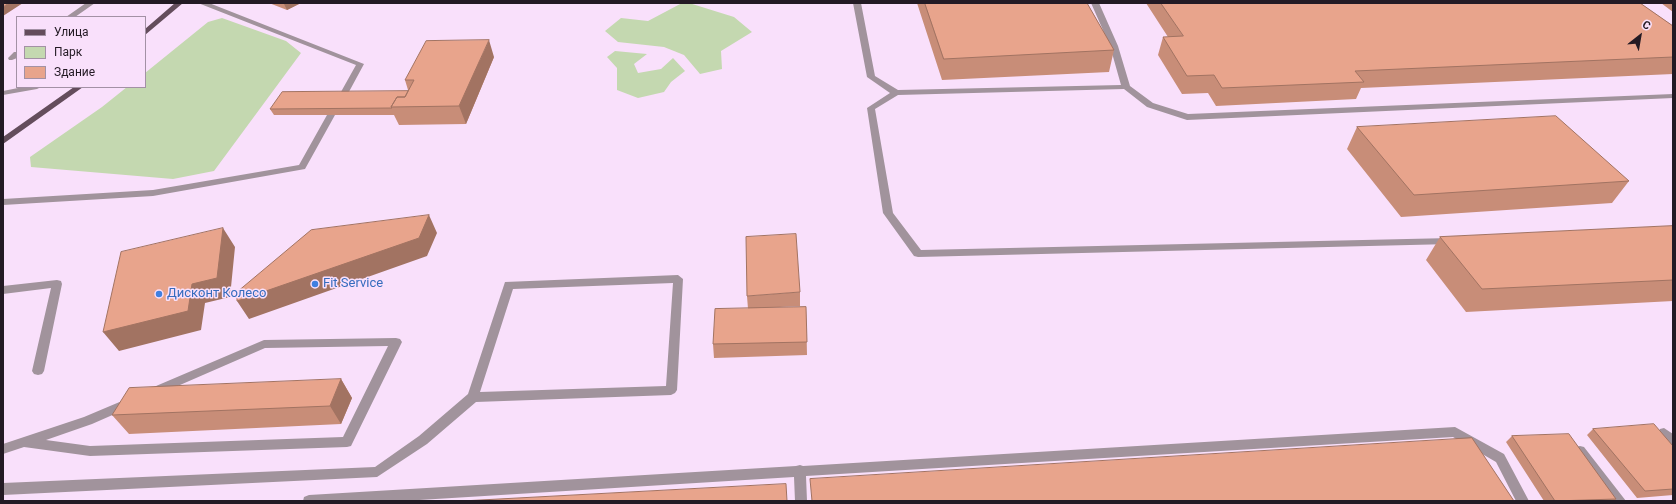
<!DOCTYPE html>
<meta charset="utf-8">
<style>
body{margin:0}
#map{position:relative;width:1676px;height:504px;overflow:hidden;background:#f9e0fb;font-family:Roboto,sans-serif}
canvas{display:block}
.frame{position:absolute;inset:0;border:4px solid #231a24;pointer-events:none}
.legend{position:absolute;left:16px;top:16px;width:130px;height:72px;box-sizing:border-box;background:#f9e0fb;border:1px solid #a391a5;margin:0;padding:5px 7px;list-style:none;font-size:12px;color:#231a24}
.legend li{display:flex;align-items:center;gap:8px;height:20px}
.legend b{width:20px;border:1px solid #a391a5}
.north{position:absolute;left:1620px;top:16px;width:40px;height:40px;-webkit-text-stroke:3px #f9e0fb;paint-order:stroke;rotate:31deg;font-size:11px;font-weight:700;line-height:16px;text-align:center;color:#231a24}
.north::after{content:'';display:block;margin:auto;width:14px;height:18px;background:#231a24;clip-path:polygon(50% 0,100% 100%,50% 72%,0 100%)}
</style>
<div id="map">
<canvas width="1676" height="504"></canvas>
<div class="frame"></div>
<ul class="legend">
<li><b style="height:5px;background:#644d5c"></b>Улица</li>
<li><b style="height:11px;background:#c4d8b0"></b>Парк</li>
<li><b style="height:11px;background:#e8a48c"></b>Здание</li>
</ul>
<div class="north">С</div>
</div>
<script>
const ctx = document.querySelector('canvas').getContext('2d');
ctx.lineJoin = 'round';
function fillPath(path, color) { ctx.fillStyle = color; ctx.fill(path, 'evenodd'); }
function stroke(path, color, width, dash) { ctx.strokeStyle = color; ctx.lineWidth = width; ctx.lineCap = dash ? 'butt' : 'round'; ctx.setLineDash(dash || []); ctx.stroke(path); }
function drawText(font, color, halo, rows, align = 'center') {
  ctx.font = font + ' Roboto,sans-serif'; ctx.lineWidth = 3; ctx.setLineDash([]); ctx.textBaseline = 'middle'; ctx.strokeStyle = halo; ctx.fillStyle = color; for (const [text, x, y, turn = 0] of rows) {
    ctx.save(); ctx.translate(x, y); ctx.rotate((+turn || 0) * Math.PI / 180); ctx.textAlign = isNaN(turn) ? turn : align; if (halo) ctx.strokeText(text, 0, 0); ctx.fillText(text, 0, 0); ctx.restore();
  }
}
const green = new Path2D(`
 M682,3H689L734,17L752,32L721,51L722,69L700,74L684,55L664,47L618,42L605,31L621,18L648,21Z
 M222,18L286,41L301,53L214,171L173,179L31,167L30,157L102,107L127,87H145V73L208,22Z
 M615,51L647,54L634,64L638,73L661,69L673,58L685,71L671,82L664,92L638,98L617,90V68L607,57Z`);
const lane = new Path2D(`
 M86,3H95L75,17H66Z
 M198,3H209L364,64L344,101H338L337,99L356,65Z
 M853,3H861L875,76L898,90L1121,85L1110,46L1091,3H1099L1118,46L1130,86L1153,103L1188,114L1673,94V98L1187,120L1147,107L1124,89L898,95L875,109L893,213L921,250L1451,238L1456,241L1451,244L918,257L914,256L883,213L867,108L890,93L867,77Z
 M14,52H17V58L12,60H9L8,58Z
 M23,87H41L37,89L3,95V91Z
 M331,112L335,115L305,169L153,196L3,205V199L153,190L299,165L327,115Z
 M678,275L683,279L677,390L675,393L671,395L476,402L427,444L377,477L3,495V483L375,467L419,436L468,394L505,282ZM673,283L666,386L480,392L513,289Z
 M57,280L61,281L62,284L44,371L42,374L38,375L34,374L32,371L51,288L3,294V286Z
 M396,338L400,339L402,342L351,446L347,447L90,456L24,447L3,454V444L84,417L129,398L133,400L135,403L133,406L92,424L46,440L90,446L343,437L388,346L265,348L157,395L153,397L149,395L147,392L149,389L264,340Z
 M1455,427L1504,454L1529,501H1516L1496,462L1453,437L806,476L807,501H795L794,477L403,501H303L304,497L309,495L796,466L800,465L803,466Z
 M1664,428L1673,434V447L1669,446L1658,433L1660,429Z
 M1580,446L1584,447L1626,501H1612L1576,455L1574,451L1576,447Z`);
const primary = new Path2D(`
 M175,3H183L145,35V29Z
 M74,87H83L3,144V137Z`);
const wall = new Path2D(`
 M269,3H301L287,10Z
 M917,3H1087L1114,50L1109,72L942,80Z
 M1146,3H1640L1673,26V74L1361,88L1356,99L1216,106L1208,93L1182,94L1158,55L1163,37H1168Z
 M1661,3H1673V12Z
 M494,57L466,124L399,125L394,115H274L270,109L408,91V90L405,80Z
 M1357,127L1629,181L1612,203L1401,217L1347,149Z
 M1673,226V301L1466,312L1426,260L1440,237Z
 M800,292V306L759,308L806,307L807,355L714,358L713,344L748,309L747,296Z
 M341,379L352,398L341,424L129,434L112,415Z
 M1593,429L1673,446V495L1637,498L1587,435Z
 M1512,436L1616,499L1614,501H1544L1506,442Z`);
const shadedWall = new Path2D(`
 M9,3H23L3,16V7Z
 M285,3H301L287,10L284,4Z
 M489,40L494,57L466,124L459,106Z
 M429,215L437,233L427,256L249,319L237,301Z
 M223,228L235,247L230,297L205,303L201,330L119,351L103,332L192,284Z
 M341,379L352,398L341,424L330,406Z`);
const building = new Path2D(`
 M3,3H9L3,7Z
 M925,3H1087L1114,50L944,59Z
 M1161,3H1640L1673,26V57L1355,71L1364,82L1222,88L1214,75L1187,76L1163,37L1183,36Z
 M489,40L459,106L391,107L397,97H405L414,80H405L426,41Z
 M408,91L405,97H397L391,107L392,108L270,109L282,92Z
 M1556,116L1629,181L1414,195L1357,127Z
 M429,215L419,238L237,301V292L311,230Z
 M1673,226V280L1482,289L1440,237Z
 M223,228L217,278L192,284L188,311L103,332L121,252Z
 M796,234L800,292L747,296L746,237Z
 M806,307L807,342L713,344L715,309Z
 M341,379L330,406L112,415L129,388Z
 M1654,424L1673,446V489L1645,491L1593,429Z
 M1569,434L1616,499L1555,501L1512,436Z
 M1472,438L1514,501H812L810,479Z
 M786,484L787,501H462Z`);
const markers = [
 [315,284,4,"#3f7fe0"],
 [159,294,4,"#3f7fe0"]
];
const shopNames = [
 ["Fit Service",323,284],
 ["Дисконт Колесо",167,294]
];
fillPath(green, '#c4d8b0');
fillPath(lane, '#a1939c');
fillPath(primary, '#644d5c');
fillPath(wall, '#c88d78');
fillPath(shadedWall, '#a27362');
fillPath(building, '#e8a48c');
stroke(building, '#a27362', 1);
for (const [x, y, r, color] of markers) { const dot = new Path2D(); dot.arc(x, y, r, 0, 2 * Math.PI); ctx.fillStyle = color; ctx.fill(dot); stroke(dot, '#f9e0fb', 1.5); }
drawText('13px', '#366cbe', '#f9e0fb', shopNames, 'left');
</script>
